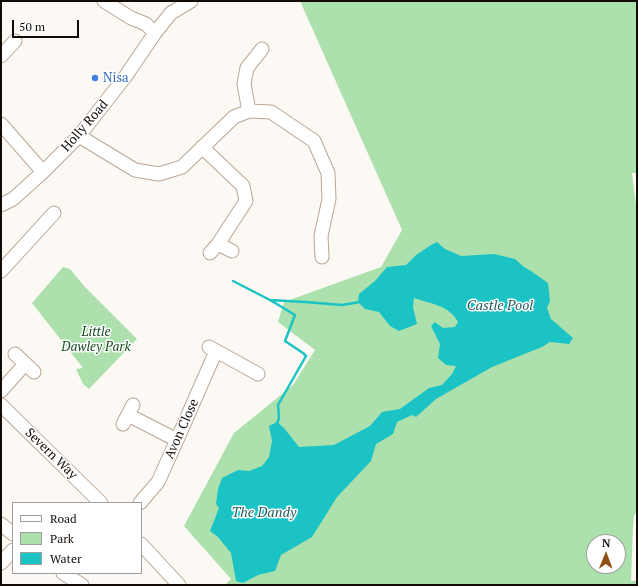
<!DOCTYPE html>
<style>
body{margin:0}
#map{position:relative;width:638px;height:586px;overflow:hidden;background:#fcf8f4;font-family:"PT Serif",serif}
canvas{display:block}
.frame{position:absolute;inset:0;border:2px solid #120b06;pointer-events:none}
.legend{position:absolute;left:12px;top:502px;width:130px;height:72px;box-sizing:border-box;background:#fff;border:1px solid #a09d9b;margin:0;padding:5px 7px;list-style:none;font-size:12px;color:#120b06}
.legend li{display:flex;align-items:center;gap:8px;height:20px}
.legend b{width:20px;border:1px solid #a09d9b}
.north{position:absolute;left:586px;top:534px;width:40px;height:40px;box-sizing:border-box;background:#fff;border:1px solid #a09d9b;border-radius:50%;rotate:1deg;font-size:11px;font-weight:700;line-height:16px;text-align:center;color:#120b06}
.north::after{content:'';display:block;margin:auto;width:14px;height:18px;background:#8e4f16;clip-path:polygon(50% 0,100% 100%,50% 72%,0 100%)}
.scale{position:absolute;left:12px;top:20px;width:67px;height:18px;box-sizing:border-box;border:2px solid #120b06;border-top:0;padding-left:5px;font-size:12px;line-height:14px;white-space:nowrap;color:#120b06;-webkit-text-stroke:3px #fff;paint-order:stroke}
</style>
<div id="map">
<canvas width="638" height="586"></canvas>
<div class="frame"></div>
<ul class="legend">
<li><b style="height:5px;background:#fff"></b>Road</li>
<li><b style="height:11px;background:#ace1ad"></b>Park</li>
<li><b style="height:11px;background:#1bc3c5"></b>Water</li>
</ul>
<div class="north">N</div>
<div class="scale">50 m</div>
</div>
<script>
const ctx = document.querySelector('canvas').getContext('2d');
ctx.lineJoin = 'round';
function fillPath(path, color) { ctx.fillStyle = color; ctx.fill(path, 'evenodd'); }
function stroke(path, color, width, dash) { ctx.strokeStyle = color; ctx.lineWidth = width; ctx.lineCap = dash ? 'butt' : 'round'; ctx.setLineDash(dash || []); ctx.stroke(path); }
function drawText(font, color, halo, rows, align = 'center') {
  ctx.font = font + ' "PT Serif",serif'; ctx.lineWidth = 3; ctx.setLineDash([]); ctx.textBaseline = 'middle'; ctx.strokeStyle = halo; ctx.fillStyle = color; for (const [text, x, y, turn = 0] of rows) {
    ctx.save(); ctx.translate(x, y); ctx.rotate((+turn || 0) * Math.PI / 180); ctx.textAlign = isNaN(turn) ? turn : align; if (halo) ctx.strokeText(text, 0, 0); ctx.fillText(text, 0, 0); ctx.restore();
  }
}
const green = new Path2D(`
 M300,1H637V173H632L636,205H637V510L634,516L633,528L631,581H637V585H225L231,579L184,526L234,433L293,385L315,350L278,322L284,302L381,267L402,230ZM594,542H618V566H594Z
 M63,267L70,269L84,286L137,339L89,389L83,384L76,369L83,368L32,303Z`);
const water = new Path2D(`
 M437,242L445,249L461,256L494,254L515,259L524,267L531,271L548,283L550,301L547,308L551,319L573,338L569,344L550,342L542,347L492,367L436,399L416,417L412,415L397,422L393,434L376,444L371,461L337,497L312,537L281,555L275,571L258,575L243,583L236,581L231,553L218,537L210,531L219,508L216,504L218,489L222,478L238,470L249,471L262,466L269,457L272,441L269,426L277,422L284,428L299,447L334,445L370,426L382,412L400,409L429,388L442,385L452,374L456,366L446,365L438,358L440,344L431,326L435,322L443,328L455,327L458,322C449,305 431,304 414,298L413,307L417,324L399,331L390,326L379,312L365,309L358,302L359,294L375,281L387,267L406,265L416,255L431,245Z`);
const stream = new Path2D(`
 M233,281L270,300L305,302L342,305L360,302
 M270,300L295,315L285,341L303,353L306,356L278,405L279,418L277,424`);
const minor = new Path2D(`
 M104,1L131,18L146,24L155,33
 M1,56L15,41
 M249,111L244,84L247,68L262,49
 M1,124L43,172
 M79,136L135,170L159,174L182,167L234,117L249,111L271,112L314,141L328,173L329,199L321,236L322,257
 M202,147L243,186L246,201L218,244L210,253
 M1,205L13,199L43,172L79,136L125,77L155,33L171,13L191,1
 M218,244L232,251
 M1,271L54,213
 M209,347L258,374
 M15,354L34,372
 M1,391L25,364
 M1,405L101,503
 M128,415L177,440
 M123,424L133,405
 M140,503L158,482L177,440L216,351
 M1,524L13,534
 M141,544L179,585
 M1,563L13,550
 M63,573L82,585`);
const markers = [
 [95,78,4,"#3f7fe0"]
];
const shopNames = [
 ["Nisa",103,78]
];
const streetNames = [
 ["Holly Road",85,126,-49],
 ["Avon Close",182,429,-66],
 ["Severn Way",51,454,44]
];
const parkNames = [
 ["Little",96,332],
 ["Dawley Park",96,347]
];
const waterNames = [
 ["Castle Pool",500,306],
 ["The Dandy",264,513]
];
fillPath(green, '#ace1ad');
fillPath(water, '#1bc3c5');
stroke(stream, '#1bc3c5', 2.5);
stroke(minor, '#bba695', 15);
stroke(minor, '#fff', 13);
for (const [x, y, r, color] of markers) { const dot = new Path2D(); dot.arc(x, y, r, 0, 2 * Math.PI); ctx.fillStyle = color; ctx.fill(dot); stroke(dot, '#fff', 1.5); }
drawText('13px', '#366cbe', '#fff', shopNames, 'left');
drawText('13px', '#120b06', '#fff', streetNames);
drawText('italic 13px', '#174a1c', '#fff', parkNames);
drawText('italic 14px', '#215d5e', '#fff', waterNames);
</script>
